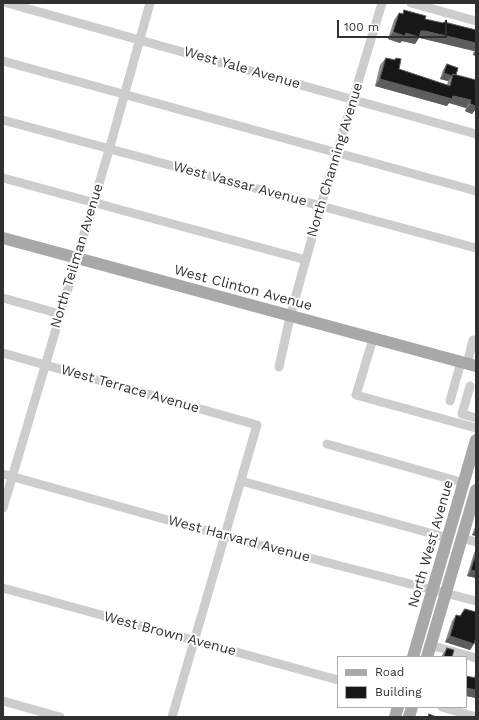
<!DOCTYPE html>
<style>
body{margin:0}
#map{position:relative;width:479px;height:720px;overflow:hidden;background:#fff;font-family:"Work Sans",sans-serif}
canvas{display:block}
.frame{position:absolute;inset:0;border:4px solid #303030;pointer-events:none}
.legend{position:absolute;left:337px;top:656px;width:130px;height:52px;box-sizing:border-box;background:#fff;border:1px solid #acacac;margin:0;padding:5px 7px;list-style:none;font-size:12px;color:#303030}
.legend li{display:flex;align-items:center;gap:8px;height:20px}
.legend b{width:20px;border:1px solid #acacac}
.scale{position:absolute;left:337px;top:20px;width:110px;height:18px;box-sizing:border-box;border:2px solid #303030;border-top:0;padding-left:5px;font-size:12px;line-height:14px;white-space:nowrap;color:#303030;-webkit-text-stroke:3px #fff;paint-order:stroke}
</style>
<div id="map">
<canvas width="479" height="720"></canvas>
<div class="frame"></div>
<ul class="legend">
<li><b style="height:5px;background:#a8a8a8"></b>Road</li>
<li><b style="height:11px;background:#171717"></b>Building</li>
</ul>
<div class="scale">100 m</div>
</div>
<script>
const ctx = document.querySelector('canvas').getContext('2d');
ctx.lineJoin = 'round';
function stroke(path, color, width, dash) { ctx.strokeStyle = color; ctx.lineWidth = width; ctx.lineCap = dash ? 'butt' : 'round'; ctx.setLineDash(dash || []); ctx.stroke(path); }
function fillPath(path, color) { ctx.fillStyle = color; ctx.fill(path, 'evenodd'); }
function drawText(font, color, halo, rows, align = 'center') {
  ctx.font = font + ' "Work Sans",sans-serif'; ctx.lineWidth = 4; ctx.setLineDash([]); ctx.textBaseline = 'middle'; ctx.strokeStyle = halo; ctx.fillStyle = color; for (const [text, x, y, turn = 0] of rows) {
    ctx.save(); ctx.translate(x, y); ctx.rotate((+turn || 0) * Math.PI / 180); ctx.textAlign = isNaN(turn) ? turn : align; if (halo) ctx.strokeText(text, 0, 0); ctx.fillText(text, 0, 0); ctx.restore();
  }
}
const minor = new Path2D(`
 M7,3L476,134
 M411,3L476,21
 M3,61L476,191
 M3,120L476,248
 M3,178L306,260
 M3,298L60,314
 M373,339L356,395L476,428
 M3,353L257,425L172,717
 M467,364L473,340L476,341
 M279,367L290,317L321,205L382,3
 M470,386L462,414L476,418
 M450,401L461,362
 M327,444L464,483
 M3,474L225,536L476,601
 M241,481L448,538
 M3,508L109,150L150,3
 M462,538L476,542
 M3,588L338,680
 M430,645L476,658
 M3,701L60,717
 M442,707L476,717`);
const major = new Path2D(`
 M3,238L476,366
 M413,657L476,440
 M427,657L476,490
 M395,717L398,707
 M409,717L412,707`);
const wall = new Path2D(`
 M404,10L425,19L443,23L444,22L476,30V56L473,55L474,51L420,38H419L415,44L402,41L400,43L388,39L394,20L399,13L402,14Z
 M386,58L394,60L396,58L399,69L447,85L448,81L440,79L443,70L447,64L456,75L475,84L476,109L472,114L465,111L466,108L453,104L449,103L447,106L375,86L380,65Z
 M476,524V536L472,535Z
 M476,550V578L467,576L474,553Z
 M476,612V643H474L470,650L445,642L452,621L456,615L460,616Z
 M447,648L452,657H441L442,655Z
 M476,671V698L466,696V676L474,678Z`);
const shadedWall = new Path2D(`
 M421,31H425L476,43V48L474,51L420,38H419L415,44L402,41L400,43L388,39L393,32Z
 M476,50V56L473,55Z
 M444,73L452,76L448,81L440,79Z
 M380,79L471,100L466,108L449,103L447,106L375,86Z
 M470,104L476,106V109L472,114L465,111Z
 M476,530V536L472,535Z
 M471,570L476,571V578L467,576Z
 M450,636L474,644L470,650L445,642Z
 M466,688L476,690V698L466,696Z`);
const building = new Path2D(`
 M404,10L426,16L425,19L443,23L444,22L476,30V43L425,31H421L419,37L406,33L405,36L393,32L399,13L403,14Z
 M386,58L395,60L396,58L401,59L399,69L450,86L453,74L476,80L475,84L476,85V106L470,104L471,100L458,97L453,96L452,99L380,79Z
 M447,64L458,68L456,75L453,74L452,76L444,73Z
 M476,554V571L471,570Z
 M465,609L476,612V637L474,644L450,636L456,615L460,616Z
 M447,648L454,650L452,657H444Z
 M466,676L476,678V690L466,688Z
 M429,714L436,717H429Z`);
const streetNames = [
 ["West Yale Avenue",242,68,16],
 ["North Channing Avenue",335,160,-73],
 ["West Vassar Avenue",240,184,15],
 ["North Teilman Avenue",77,256,-73],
 ["West Clinton Avenue",243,288,15],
 ["West Terrace Avenue",130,389,16],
 ["West Harvard Avenue",239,539,15],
 ["North West Avenue",431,544,-74],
 ["West Brown Avenue",170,634,15]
];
stroke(minor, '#cdcdcd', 9);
stroke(major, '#a8a8a8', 12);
fillPath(wall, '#8b8b8b');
fillPath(shadedWall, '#5d5d5d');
fillPath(building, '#171717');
stroke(building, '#5d5d5d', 1);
drawText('14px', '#303030', '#fff', streetNames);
</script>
